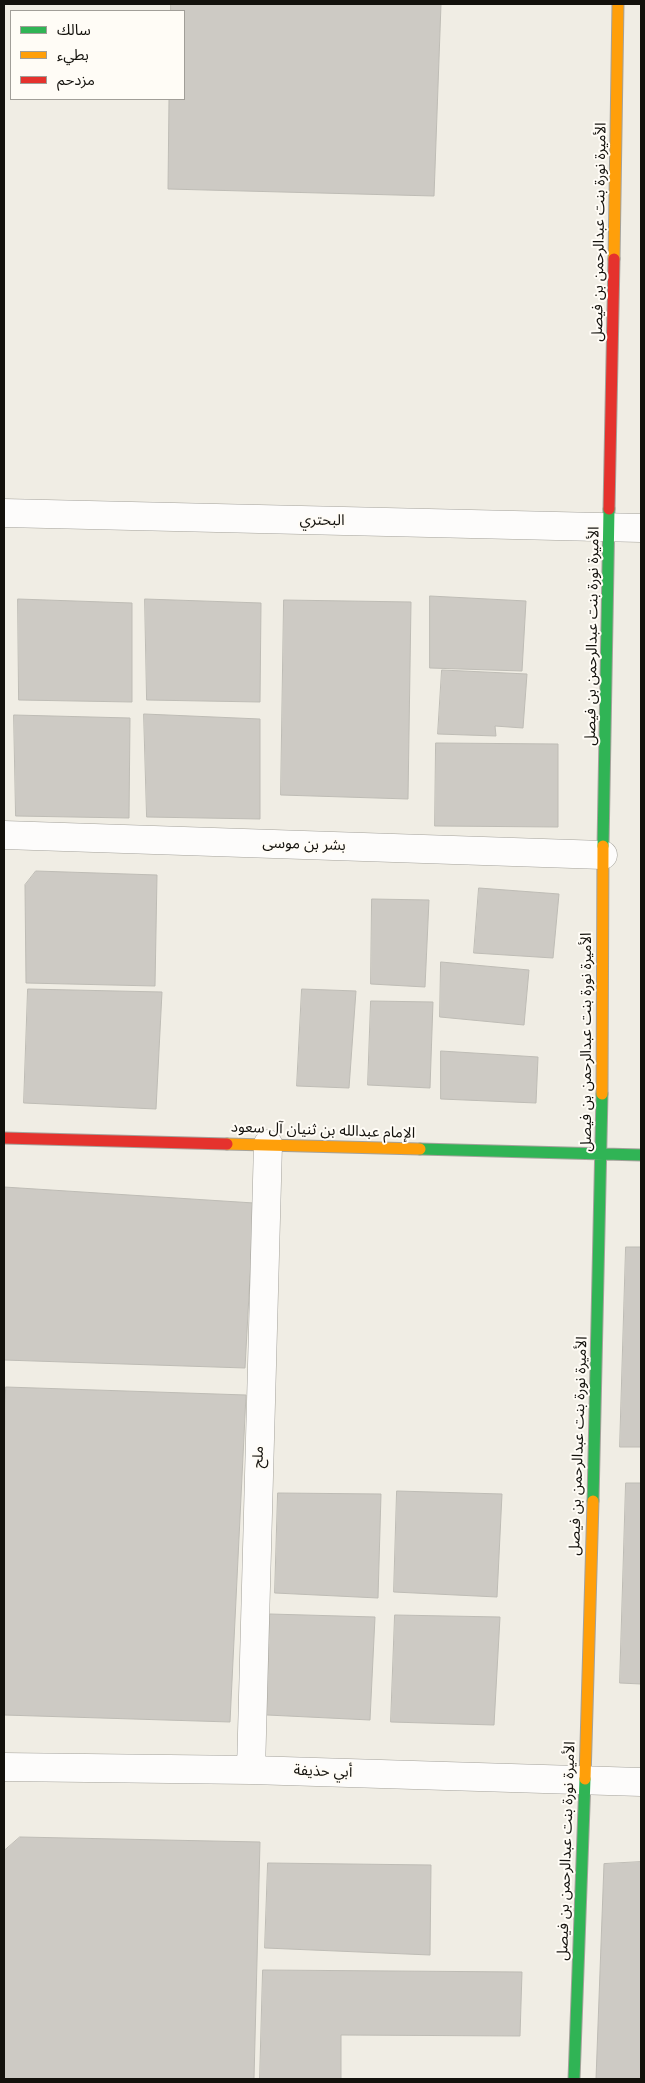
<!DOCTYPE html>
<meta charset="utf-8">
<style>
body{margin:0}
#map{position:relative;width:645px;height:2083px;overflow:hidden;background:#f0ede4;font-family:Poppins,"Noto Sans Arabic",sans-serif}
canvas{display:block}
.frame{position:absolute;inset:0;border:5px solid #13110c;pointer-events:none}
.legend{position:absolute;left:10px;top:10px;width:175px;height:90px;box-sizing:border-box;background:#fffcf6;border:1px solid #a19e98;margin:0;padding:6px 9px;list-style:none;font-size:15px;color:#13110c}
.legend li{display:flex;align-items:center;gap:10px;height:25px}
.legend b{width:25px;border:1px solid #a19e98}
</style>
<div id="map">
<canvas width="645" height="2083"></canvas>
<div class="frame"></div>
<ul class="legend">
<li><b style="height:6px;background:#30b455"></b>سالك</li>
<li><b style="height:6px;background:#ff9f0a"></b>بطيء</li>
<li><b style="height:6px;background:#e5322d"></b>مزدحم</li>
</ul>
</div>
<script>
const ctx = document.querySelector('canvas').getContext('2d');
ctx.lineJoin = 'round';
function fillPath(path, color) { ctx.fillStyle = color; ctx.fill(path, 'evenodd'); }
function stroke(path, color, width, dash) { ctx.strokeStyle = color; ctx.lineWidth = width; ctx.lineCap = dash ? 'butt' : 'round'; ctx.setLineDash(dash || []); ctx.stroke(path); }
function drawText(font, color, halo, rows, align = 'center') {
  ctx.font = font + ' Poppins,"Noto Sans Arabic",sans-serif'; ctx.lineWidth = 4; ctx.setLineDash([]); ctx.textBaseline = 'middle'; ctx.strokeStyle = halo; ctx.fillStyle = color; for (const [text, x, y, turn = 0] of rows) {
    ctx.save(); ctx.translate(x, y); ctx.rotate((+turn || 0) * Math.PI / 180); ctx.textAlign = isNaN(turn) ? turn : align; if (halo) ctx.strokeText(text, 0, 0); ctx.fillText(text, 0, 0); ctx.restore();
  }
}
const building = new Path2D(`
 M171,4H441L434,196L168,189L169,99H184V11H171Z
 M430,596L526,601L522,671L430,668Z
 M18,599L132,603V702L19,700Z
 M145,599L261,603L260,702L147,700Z
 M284,600L411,602L408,799L281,795Z
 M442,670L527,674L523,728L495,726L496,736L438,734Z
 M144,714L260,719V819L147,817Z
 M14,715L130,718L129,818L16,816Z
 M436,743L558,744V827L435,826Z
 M36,871L157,875L155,986L26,983L25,885Z
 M479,888L559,894L553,958L474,953Z
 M372,899L429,900L425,987L371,984Z
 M441,962L529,970L524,1025L440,1017Z
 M28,989L162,992L156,1109L24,1103Z
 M302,989L356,991L349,1088L297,1086Z
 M371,1001L433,1002L430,1088L368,1085Z
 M441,1051L538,1057L536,1103L441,1099Z
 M4,1187L254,1203L245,1368L4,1360Z
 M626,1247H641V1447H620Z
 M6,1387L246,1395L230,1722L4,1715V1455Z
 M626,1483H641V1684L620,1683Z
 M397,1491L502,1494L497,1597L394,1592Z
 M278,1493L381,1494L378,1598L275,1593Z
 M270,1614L375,1617L370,1720L267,1715Z
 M395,1615L500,1617L494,1725L391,1722Z
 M20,1837L260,1842L254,2079H4V1851Z
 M641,1862V2079H596L604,1864Z
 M268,1863L431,1865L430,1955L265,1948Z
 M263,1970L522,1972L520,2036L341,2035V2079H260Z`);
const street = new Path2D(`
 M4,513L641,528
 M4,835L603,855
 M4,1767L251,1770L641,1782
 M251,1770L268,1144`);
const fast = new Path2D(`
 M603,846L609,509
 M420,1149L641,1155
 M593,1501L602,1094
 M574,2079L585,1779`);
const slow = new Path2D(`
 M614,259L618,4
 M602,1094L603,846
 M227,1144L420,1149
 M585,1779L593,1501`);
const jam = new Path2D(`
 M609,509L614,259
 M4,1138L227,1144`);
const streetNames = [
 ["الأميرة نورة بنت عبدالرحمن بن فيصل",600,232,-89],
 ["البحتري",322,521,1],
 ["الأميرة نورة بنت عبدالرحمن بن فيصل",593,636,-89],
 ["بشر بن موسى",304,845,2],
 ["الأميرة نورة بنت عبدالرحمن بن فيصل",587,1042,-90],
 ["الإمام عبدالله بن ثنيان آل سعود",323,1131,2],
 ["الأميرة نورة بنت عبدالرحمن بن فيصل",579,1446,-88],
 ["ملح",259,1457,-88],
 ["أبي حذيفة",323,1772,2],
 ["الأميرة نورة بنت عبدالرحمن بن فيصل",567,1851,-88]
];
fillPath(building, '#cdcac4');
stroke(building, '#bebcb5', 1);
stroke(street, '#a4a29b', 29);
stroke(fast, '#a4a29b', 13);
stroke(slow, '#a4a29b', 13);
stroke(jam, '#a4a29b', 13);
stroke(street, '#fdfcfb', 28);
stroke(fast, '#30b455', 11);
stroke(slow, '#ff9f0a', 11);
stroke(jam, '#e5322d', 11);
drawText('15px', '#13110c', '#fffcf6', streetNames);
</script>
